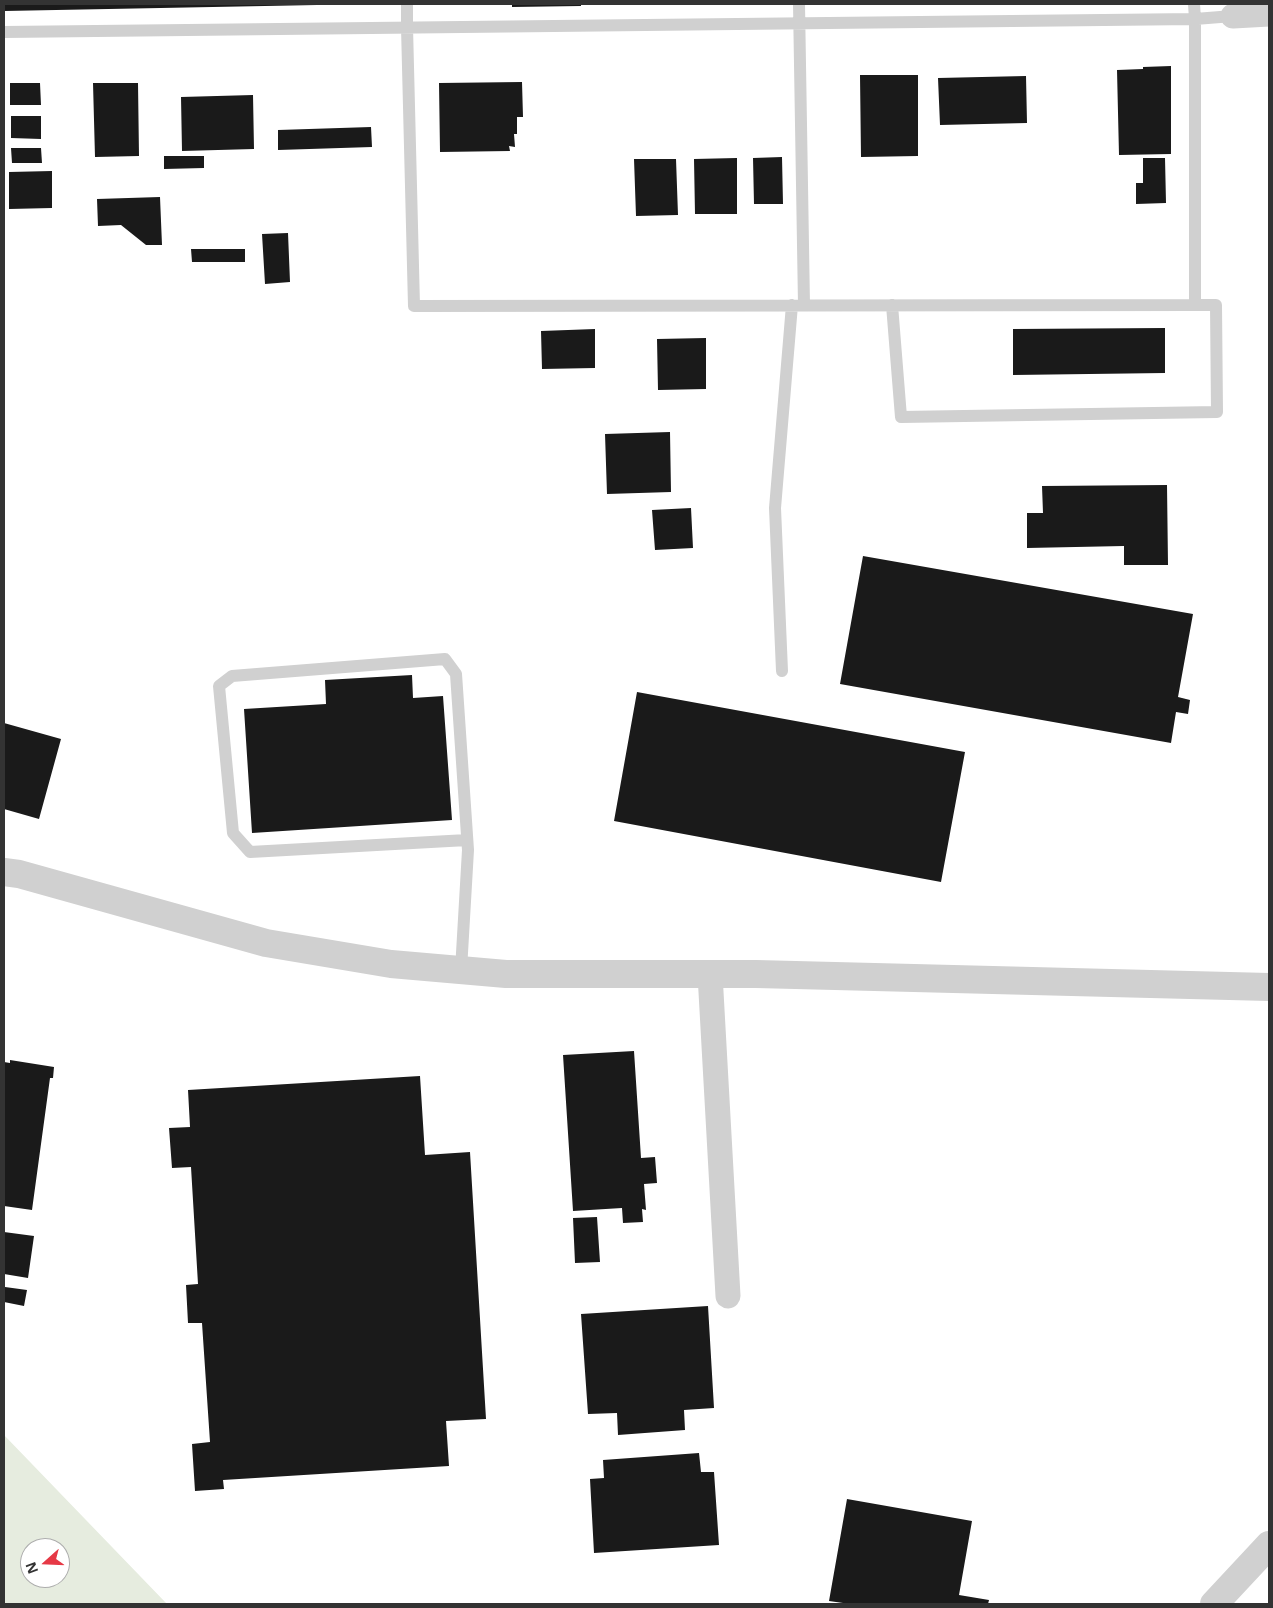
<!DOCTYPE html>
<style>
body{margin:0}
#map{position:relative;width:1273px;height:1608px;overflow:hidden;background:#fff;font-family:"Noto Sans",sans-serif}
canvas{display:block}
.frame{position:absolute;inset:0;border:5px solid #333;pointer-events:none}
.north{position:absolute;left:20px;top:1538px;width:50px;height:50px;box-sizing:border-box;background:#fff;border:1px solid #adadad;border-radius:50%;rotate:250deg;font-size:14px;font-weight:700;line-height:20px;text-align:center;color:#333}
.north::after{content:'';display:block;margin:auto;width:18px;height:22px;background:#e63946;clip-path:polygon(50% 0,100% 100%,50% 72%,0 100%)}
</style>
<div id="map">
<canvas width="1273" height="1608"></canvas>
<div class="frame"></div>
<div class="north">N</div>
</div>
<script>
const ctx = document.querySelector('canvas').getContext('2d');
ctx.lineJoin = 'round';
function fillPath(path, color) { ctx.fillStyle = color; ctx.fill(path, 'evenodd'); }
function stroke(path, color, width, dash) { ctx.strokeStyle = color; ctx.lineWidth = width; ctx.lineCap = dash ? 'butt' : 'round'; ctx.setLineDash(dash || []); ctx.stroke(path); }
const green = new Path2D(`
 M4,1435L167,1604H4ZM30,1548H60V1578H30Z`);
const building = new Path2D(`
 M4,4H317V5L4,11Z
 M512,4H581V6L512,7Z
 M1171,66V154L1119,155L1117,70L1143,69V67Z
 M860,75H918V156L861,157Z
 M1026,76L1027,123L940,125L938,78Z
 M522,82L523,117H517V134H514L515,147L509,146L510,151L440,152L439,83Z
 M10,83H40L41,105H10Z
 M93,83H138L139,156L95,157Z
 M253,95L254,149L182,151L181,97Z
 M11,116H41V139L11,138Z
 M371,127L372,147L278,150V130Z
 M11,148H41L42,163H12Z
 M164,156H204V168L164,169Z
 M782,157L783,204H754L753,158Z
 M737,158V214H695L694,159Z
 M1143,158H1165L1166,203L1136,204V183H1143Z
 M634,159H676L678,215L636,216Z
 M52,171V208L9,209V172Z
 M160,197L162,245H146L121,225L98,226L97,199Z
 M288,233L290,282L265,284L262,234Z
 M191,249H245V262H192Z
 M1165,328V373L1013,375V329Z
 M595,329V368L542,369L541,331Z
 M706,338V389L658,390L657,339Z
 M670,432L671,492L607,494L605,434Z
 M1167,485L1168,565H1124V546L1027,548V513H1043L1042,486Z
 M691,508L693,548L655,550L652,510Z
 M863,556L1193,614L1178,697L1190,700L1188,714L1176,712L1171,743L840,684Z
 M412,675L413,698L443,696L452,820L252,833L244,709L326,704L325,680Z
 M637,692L965,752L941,882L614,821Z
 M4,723L61,739L39,819L4,809Z
 M634,1051L641,1158L655,1157L657,1183L644,1184L646,1210L642,1209L643,1222L623,1223L622,1208L573,1211L563,1055Z
 M10,1060L54,1067L53,1078H50L32,1210L4,1206V1062L10,1063Z
 M420,1076L425,1155L470,1152L486,1419L446,1421L449,1466L223,1480L224,1489L195,1491L192,1444L210,1442L202,1323H188L186,1285L198,1284L191,1167L172,1168L169,1128L190,1127L188,1090Z
 M597,1217L600,1262L575,1263L573,1218Z
 M4,1232L34,1236L28,1278L4,1274Z
 M5,1287L27,1290L24,1306L4,1302Z
 M708,1306L714,1408L684,1410L685,1430L618,1435L617,1413L588,1414L581,1314Z
 M699,1453L701,1472H714L719,1545L594,1553L590,1479L604,1478L603,1460Z
 M847,1499L972,1521L959,1595L989,1600L988,1604H850L829,1601Z`);
const service = new Path2D(`
 M799,4L804,305
 M1194,4L1195,19L1233,16
 M4,32C401,27 798,23 1195,19V305L414,306L407,27V4
 M892,305L901,417L1217,412L1216,305H1195
 M782,671L775,508L792,305
 M461,970L468,850L456,674L445,659L232,676L219,686L233,833L250,852L467,840`);
const minor = new Path2D(`
 M1233,16L1269,14
 M710,974L728,1296`);
const tertiary = new Path2D(`
 M4,872L19,874L266,943L391,964L506,974H756L1269,987
 M1214,1604L1269,1545`);
fillPath(green, '#e6ecdf');
fillPath(building, '#1a1a1a');
stroke(service, '#d0d0d0', 12);
stroke(minor, '#d0d0d0', 25);
stroke(tertiary, '#d0d0d0', 28);
</script>
